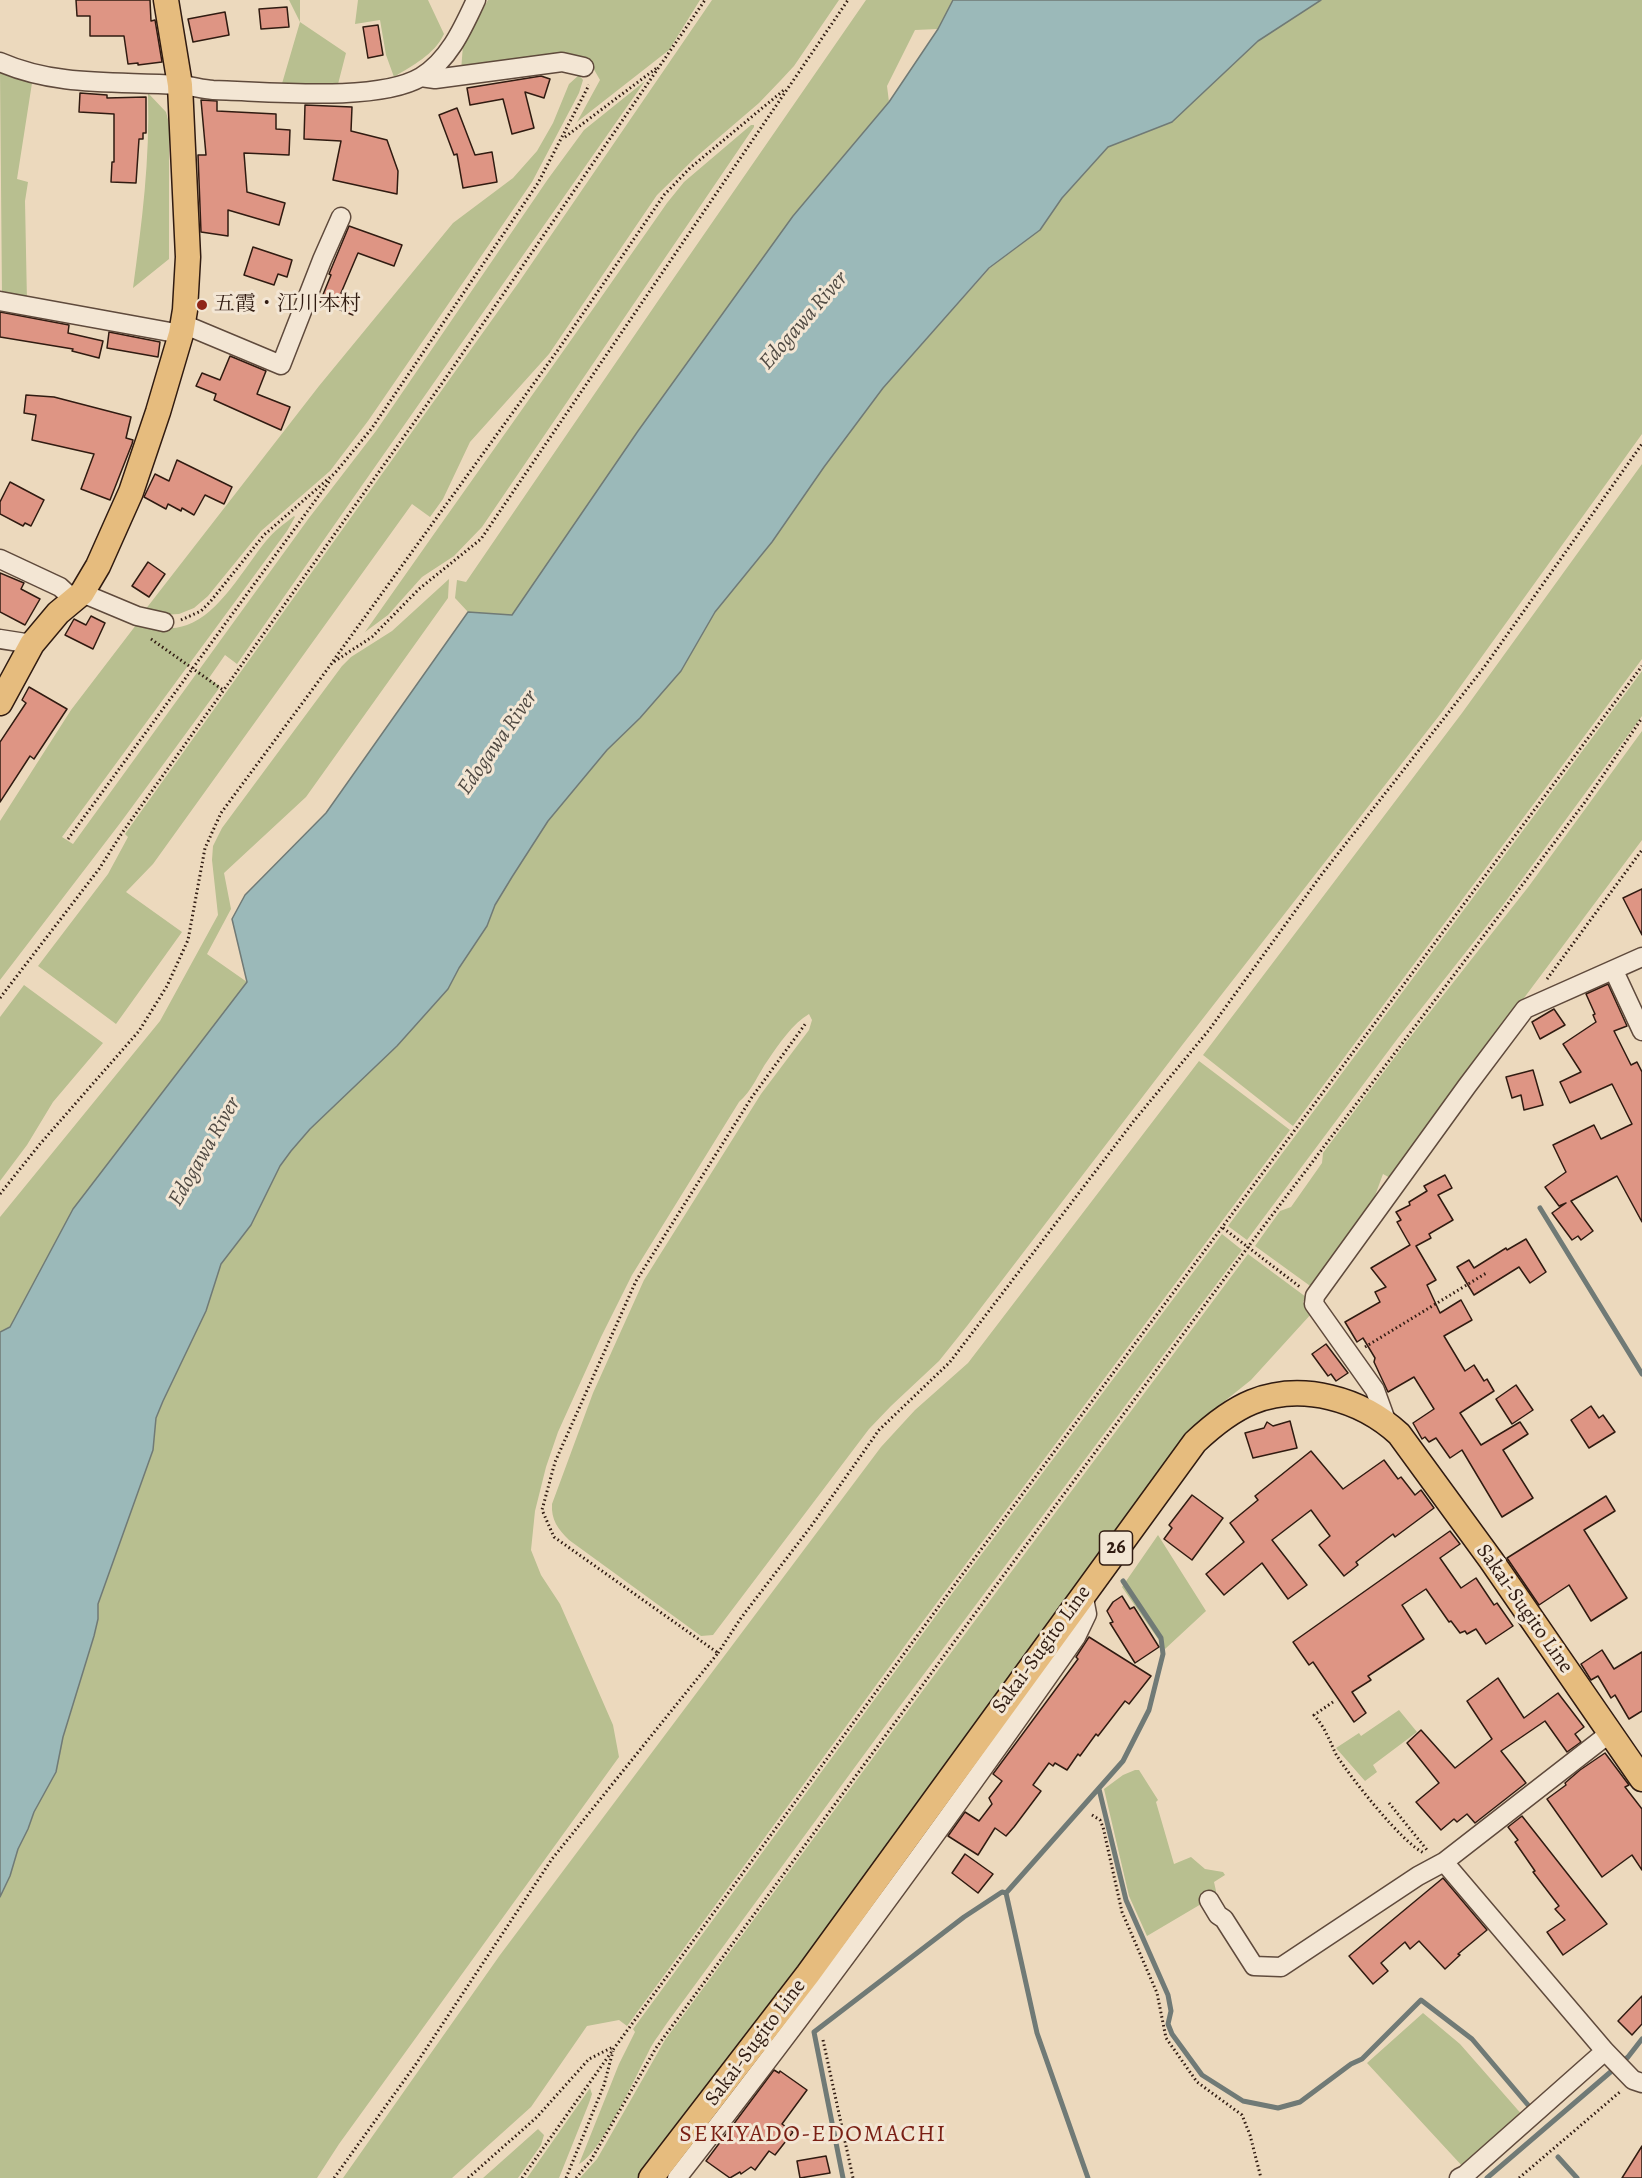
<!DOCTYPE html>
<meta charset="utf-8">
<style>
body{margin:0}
canvas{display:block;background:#ecd9bd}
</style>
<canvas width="1642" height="2178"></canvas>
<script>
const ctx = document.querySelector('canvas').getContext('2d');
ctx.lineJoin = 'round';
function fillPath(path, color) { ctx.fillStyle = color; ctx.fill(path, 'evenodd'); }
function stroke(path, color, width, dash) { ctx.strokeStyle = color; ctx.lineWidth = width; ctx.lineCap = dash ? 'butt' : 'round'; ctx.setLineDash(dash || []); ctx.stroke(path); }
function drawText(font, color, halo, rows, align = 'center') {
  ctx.font = font + ' Alegreya,"Noto Serif JP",serif'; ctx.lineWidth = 6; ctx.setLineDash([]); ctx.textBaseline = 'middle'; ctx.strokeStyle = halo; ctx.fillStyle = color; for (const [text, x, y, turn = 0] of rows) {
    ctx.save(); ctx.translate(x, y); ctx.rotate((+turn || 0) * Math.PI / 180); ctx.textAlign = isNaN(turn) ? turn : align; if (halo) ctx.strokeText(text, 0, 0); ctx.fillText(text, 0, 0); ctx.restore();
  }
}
const green = new Path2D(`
 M289,0H300V22L346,53L337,88L281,87L300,22Z
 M358,0H428L444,34C434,55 413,65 394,77L386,55L380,20L355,24Z
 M488,0H700L669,50L577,122L600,80L588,59L583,56L547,57L461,71L463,45Z
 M712,0H839L794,66L781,80L759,103L696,157L657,195L549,354L470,442L443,499L430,517L412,504L153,864L126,892L182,932L116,1024L38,966L108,874L128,837L125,834L519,282Z
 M866,0H953L938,29L915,30L887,86L889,102L793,216L512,616L468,612L455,598L457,580L466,582L660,298Z
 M1321,0H1642V434L1442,712L1183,1044L967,1326L939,1361L891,1406L869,1429L713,1635L701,1636L569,1540C558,1529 551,1520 552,1504L593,1393L644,1280L761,1094L809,1030L812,1020L809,1014C793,1023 779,1044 768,1060C758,1074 752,1091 739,1102L632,1275L601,1337L558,1432L546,1467L535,1511L531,1550L541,1575L560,1604L596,1686L613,1725L619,1757L339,2144L317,2178H0V1897L10,1876L18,1849L28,1829L34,1812L56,1772L63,1737L94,1636L98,1619V1604L153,1450L156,1418L163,1401L206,1311L221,1264L251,1225L280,1166L291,1151L310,1129L397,1046L448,989L459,968L487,926L495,905L512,877L548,821L607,750L640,718L681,671L715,612L772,542L824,467L883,388L990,268L1040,230L1062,198L1108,147L1172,122L1258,41Z
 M0,70L32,83L17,179L28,182L25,201L27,302L2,298Z
 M579,75L583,80L579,93L532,182L368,421L330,471L261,531L208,596L194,608L179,614L162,615L145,610L319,386L453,223L513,178L537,151L553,123L569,84Z
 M645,81L237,664L225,655L209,678L220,687L121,822L0,980V821L71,710L136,625C152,628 171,631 187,625C219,614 245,567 266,541C274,531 284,524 294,516L295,517L287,531L62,837L73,844L309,518L376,431L548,179L584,130Z
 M148,93L166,112L169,123V259L133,288C142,222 150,160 148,93Z
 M751,125H754V127L482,527L454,556L422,577L388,615L365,632C465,489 567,347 667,203L684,182Z
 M1642,464V659L1293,1126L1203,1055L1462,713Z
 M449,579L448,598L306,797L224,873L231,909L207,954L247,982L73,1209L10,1327L0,1332V1217L160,1021L218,915L212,860L213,846L222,828L342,666L351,657L392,631Z
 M1642,671V716L1503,905L1398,1038L1247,1240L1228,1226Z
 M1642,731V840L1468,1073L1392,1179L1383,1174L1369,1212L1313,1288L1255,1246L1280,1211L1291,1207L1322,1163L1323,1153L1401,1049L1529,886Z
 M24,985L103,1043L53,1102L27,1145L0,1181V1017Z
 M1199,1061L1290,1130L912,1636L627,2026L619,2020L587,2026L531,2107L452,2178H343L500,1955L881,1447L915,1410L968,1363Z
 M1222,1234L1242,1250L888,1722L667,2023C662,2031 656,2038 651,2047C639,2070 600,2155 579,2164L619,2064L635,2032L633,2029L954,1591Z
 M1248,1254L1306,1297L1303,1302L1312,1313L1251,1380L1196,1424L1180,1443L781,1993L640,2178H580L597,2159L665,2040L895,1728Z
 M1158,1535L1206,1611L1165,1649L1122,1587Z
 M1399,1710L1417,1732L1373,1765L1377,1772L1365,1781L1336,1748L1359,1733L1361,1736Z
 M1135,1770H1139L1158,1800L1156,1802L1174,1864L1191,1857L1205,1869L1223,1872L1225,1875L1214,1882L1216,1891L1213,1897L1147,1936L1129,1896L1104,1789L1123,1775Z
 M1423,2013L1460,2044L1524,2117L1464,2168L1367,2063Z
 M590,2088L592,2094L589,2103L559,2178H527Z
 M538,2129L544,2135L541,2145L518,2178H483Z`);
const water = new Path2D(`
 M953,0H1321L1258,41L1172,122L1108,147L1062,198L1040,230L989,268L883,388L824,467L772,542L715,612L681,671L640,718L607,750L548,821L512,877L495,905L487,926L459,968L448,989L397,1046L310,1129L291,1151L280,1166L251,1225L221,1264L206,1311L163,1401L156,1418L153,1450L98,1604V1619L94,1636L63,1737L56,1772L34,1812L28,1829L18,1849L10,1876L0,1897V1332L10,1327L73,1209L247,982L232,919L245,895L326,813L468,612L512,615L638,431L793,216L889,102L938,29Z`);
const stream = new Path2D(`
 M1540,1208L1642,1374
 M1099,1789L1126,1900L1168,1995L1171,2011L1168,2024L1172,2034L1202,2075L1243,2101L1278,2108L1300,2102L1351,2064L1362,2059L1421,2000L1472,2039L1528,2105
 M1558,2157L1577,2178
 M843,2178L814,2032L964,1917L1002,1892L1006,1893
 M1088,2178L1037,2033L1006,1893L1123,1761L1149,1710L1163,1654L1161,1638L1123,1581
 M1487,2178L1628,2057L1642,2039`);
const building = new Path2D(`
 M76,0H150L151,21L155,20L162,62L138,65V63L128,64L124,36H90V16H77Z
 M287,7L289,27L261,29L259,9Z
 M225,12L229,35L193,42L188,19Z
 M378,25L383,55L368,58L363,27Z
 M541,76L550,79L544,98L525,92L534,128L512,134L503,99L470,105L467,88Z
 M80,93L107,95V98L146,97V133H143V139H139L136,183L111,182L112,162H114V114L79,112Z
 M201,100L217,101V111L276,114V129L290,130L289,155L244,153L247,192L285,203L279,225L228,210V236L201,232L198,155H206Z
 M305,105L352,107L351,131L387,140L398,171L397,194L333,180L341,141L304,139Z
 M457,108L475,155L492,152L497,182L463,188L457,154L454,155L439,115Z
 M349,226L402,245L394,266L358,253L341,293L359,300L353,315L320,302L331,275L329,274Z
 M253,247L292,260L287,277L278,274L274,285L244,275Z
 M0,312L69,325L68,333L103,341L99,358L72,351L73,349L0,337Z
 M109,332L160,342L158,357L107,348Z
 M230,356L266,371L257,394L290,407L281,430L214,400L216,394L196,386L202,373L220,380Z
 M26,395L54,397L131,417L126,438L133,440L132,444L110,500L81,489L94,454L32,440L36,415L24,413Z
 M177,460L232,487L224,504L205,495L194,515L182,508L181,511L168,504L166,509L144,497L155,474L169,481Z
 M10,482L44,500L31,526L25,523L23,526L0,514V502Z
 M148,562L165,574L149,597L132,586Z
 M0,573L24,583L21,589L40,599L25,625L0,612Z
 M91,616L105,623L93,649L65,635L74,619L86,625Z
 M29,687L67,709L34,759L30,756L0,802V742L26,703L22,700Z
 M1642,889V935L1623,898Z
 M1608,984L1627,1026L1614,1031L1631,1065L1637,1062L1642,1072V1222L1617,1176L1571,1201L1593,1231L1581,1240L1578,1236L1572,1240L1552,1213L1566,1203L1559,1206L1545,1187L1566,1172L1553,1145L1594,1125L1601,1139L1632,1124L1612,1084L1570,1103L1560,1082L1581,1072L1563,1044L1596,1022L1593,1015L1595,1014L1586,994Z
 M1554,1009L1565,1025L1540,1039L1532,1022Z
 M1533,1070L1543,1105L1524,1110L1521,1095L1512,1098L1506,1077Z
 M1445,1175L1452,1188L1438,1195L1453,1220L1429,1234L1431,1238L1416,1246L1436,1280L1427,1285L1440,1313L1461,1300L1472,1320L1444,1336L1465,1371L1474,1365L1484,1381L1487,1379L1494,1391L1460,1413L1481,1445L1520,1422L1528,1434L1503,1450L1533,1498L1502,1517L1462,1450L1450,1458L1436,1438L1429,1442L1425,1437L1422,1439L1413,1423L1434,1409L1414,1377L1388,1392L1374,1362L1375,1358L1363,1338L1357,1342L1345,1322L1380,1302L1375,1292L1386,1287L1371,1268L1410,1245L1397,1222L1401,1220L1396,1212L1410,1205L1409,1202L1427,1191L1424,1186Z
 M1526,1239L1546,1272L1530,1283L1519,1267L1474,1295L1457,1267L1469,1260L1474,1268L1506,1248L1507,1250Z
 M1326,1344L1348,1373L1336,1381L1331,1374L1328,1376L1312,1354Z
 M1516,1385L1533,1410L1512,1424L1496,1399Z
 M1591,1406L1599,1418L1603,1415L1615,1432L1589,1448L1571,1420Z
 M1290,1421L1297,1448L1253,1458L1245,1433L1264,1428L1267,1422L1273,1426Z
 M1311,1451L1343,1489L1384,1460L1398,1479L1401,1477L1415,1495L1421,1490L1434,1508L1395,1537L1393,1534L1356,1562L1358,1565L1344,1576L1319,1545L1330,1536L1311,1510L1272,1540L1307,1585L1288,1599L1262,1563L1224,1595L1206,1574L1244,1542L1230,1523L1258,1500L1255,1496Z
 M1192,1495L1223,1518L1192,1560L1164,1539L1172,1528L1169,1525Z
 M1606,1496L1615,1511L1584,1530L1627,1598L1591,1621L1569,1585L1539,1605L1507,1558Z
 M1450,1531L1460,1544L1440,1558L1461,1588L1476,1578L1494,1605L1497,1603L1513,1626L1486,1644L1476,1629L1467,1634L1465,1631L1460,1633L1451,1621L1449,1622L1426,1589L1402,1605L1424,1639L1368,1676L1371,1680L1352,1692L1366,1713L1354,1722L1313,1662L1309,1665L1293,1642Z
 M1122,1596L1130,1609L1134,1607L1159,1647L1135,1663L1110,1623L1113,1622L1107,1611L1113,1602Z
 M1089,1637L1151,1676L1129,1704L1125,1701L1098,1736L1096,1734L1080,1756L1078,1754L1067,1770L1055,1763L1053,1766L1049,1763L1033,1785L1041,1791L1014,1827L1006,1836L995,1828L978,1855L948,1836L965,1812L979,1821L992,1804L989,1798L1002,1781L993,1774L1078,1659L1076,1657Z
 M1602,1650L1614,1669L1642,1652V1711L1629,1719L1615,1695L1611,1698L1598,1676L1591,1680L1581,1664Z
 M1498,1678L1524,1718L1558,1693L1584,1727L1575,1734L1581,1742L1567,1752L1545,1721L1501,1751L1526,1783L1475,1823L1467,1814L1457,1822L1454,1819L1441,1830L1416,1802L1439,1783L1407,1743L1421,1730L1455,1768L1492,1739L1467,1701Z
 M1605,1753L1629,1785L1625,1787L1642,1809V1870L1632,1855L1602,1877L1547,1799L1566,1785L1565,1783L1580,1770Z
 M1522,1816L1607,1924L1563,1955L1547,1932L1565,1920L1555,1909L1559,1906L1533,1872L1535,1871L1515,1842L1518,1840L1508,1827Z
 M965,1854L993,1874L978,1893L952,1873Z
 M1443,1878L1487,1930L1458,1954L1460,1955L1445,1969L1419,1941L1410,1949L1405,1942L1381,1963L1388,1971L1373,1984L1349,1956Z
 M1642,1996V2024L1632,2035L1618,2021Z
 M774,2070L779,2073L780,2071L807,2090L782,2124L793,2132L775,2155L769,2151L755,2170L751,2167L741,2174L740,2172L730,2178L706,2161Z
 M1642,2146V2178H1622Z
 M826,2156L830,2173L800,2178L797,2161Z`);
const path = new Path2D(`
 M565,137L658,67
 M181,620L201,611L210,602L264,535L335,473L372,428L538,183L589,85
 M151,639L223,690
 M333,661L558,350L664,195L690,168L784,90
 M68,839L331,479
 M1547,979L1642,850
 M0,998L99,869L122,833L445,379L705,0
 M0,1194L40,1144L139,1031L167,986L188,940L205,848L221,813L332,663L372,637L419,589L481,539L848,0
 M1223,1228L1300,1287
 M1365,1347L1488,1272
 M718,1653L741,1618L812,1525L879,1430L950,1362L1133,1122L1209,1030L1322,874L1485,666L1642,444
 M1333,1702L1314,1715C1319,1721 1324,1728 1327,1735C1331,1742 1333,1749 1337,1756C1352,1779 1402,1843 1424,1853
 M1389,1803L1427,1850
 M1092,1815L1100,1820L1103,1827L1122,1912L1157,1993L1166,2038L1197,2082L1242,2115L1250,2135L1261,2178
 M823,2040L853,2178
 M334,2178L416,2064L552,1859L718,1653L554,1537L542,1510L555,1462L636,1281L752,1097L806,1023
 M468,2178L537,2117L589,2059L613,2047
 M522,2178L615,2047L959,1579L1642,666
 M566,2178L604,2085L613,2051
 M576,2178L591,2160L656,2048L974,1615L1248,1247L1585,802L1642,718
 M1519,2178L1621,2091`);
const minor = new Path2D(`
 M0,62C57,87 117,81 177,85C189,85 200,89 213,90C265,91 377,103 421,77C449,60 463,28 476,0
 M421,77L435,79L562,62L584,67
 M0,301L181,334
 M183,324L281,365L322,260L341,217
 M0,559L60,587L74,600
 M82,593L137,616L164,622
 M0,639L32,644
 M1614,971L1642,1031
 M1387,1423L1375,1390L1314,1304L1315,1296L1467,1086L1525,1009L1642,957
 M1610,1733L1444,1862L1605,2051L1633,2080L1642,2083
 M1209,1900L1218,1915L1224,1919L1254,1966L1281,1967L1418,1876L1444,1862
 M677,2178C815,2002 947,1821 1076,1637L1087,1614L1083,1593
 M1459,2178L1465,2175L1605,2051`);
const major = new Path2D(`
 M0,703L32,644L58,613L82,593L98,566L131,492L158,412L181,334L185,310L188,257L180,85L166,0
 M651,2178L808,1974L1195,1442C1212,1426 1230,1411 1252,1402C1302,1382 1361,1399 1399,1434L1491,1560L1642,1779`);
const markers = [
 [202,305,6,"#8f2418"]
];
const shields = [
 [1116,1548,33]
];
const shieldNames = [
 ["26",1116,1548]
];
const poiNames = [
 ["五霞・江川本村",214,305]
];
const streetNames = [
 ["Sakai-Sugito Line",1524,1609,55],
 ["Sakai-Sugito Line",1042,1650,-54],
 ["Sakai-Sugito Line",756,2043,-53]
];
const waterNames = [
 ["Edogawa River",804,321,-49],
 ["Edogawa River",498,743,-55],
 ["Edogawa River",205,1152,-60]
];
const quarterNames = [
 ["SEKIYADO-EDOMACHI",813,2135]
];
fillPath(green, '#b8bf90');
fillPath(water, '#9bb9b9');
stroke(water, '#707a76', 1.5);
stroke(stream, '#707a76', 5);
fillPath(building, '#de9584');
stroke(building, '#301b11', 1.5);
stroke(minor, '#5f4a3c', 21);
stroke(major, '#301b11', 27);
stroke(path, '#301b11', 3, [1.5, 3]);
stroke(minor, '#f3e6d4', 18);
stroke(major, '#e6bc7e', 24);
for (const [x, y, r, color] of markers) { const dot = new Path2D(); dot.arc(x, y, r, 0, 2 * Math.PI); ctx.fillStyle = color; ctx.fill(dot); stroke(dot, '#f3e6d4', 2); }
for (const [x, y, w] of shields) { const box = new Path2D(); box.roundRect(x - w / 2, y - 17, w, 34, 4.5); ctx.fillStyle = '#f3e6d4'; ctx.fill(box); stroke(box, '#301b11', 1.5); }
drawText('bold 20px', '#301b11', null, shieldNames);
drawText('21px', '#301b11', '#f3e6d4', poiNames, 'left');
drawText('21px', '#301b11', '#f3e6d4', streetNames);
drawText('italic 22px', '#504a43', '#f3e6d4', waterNames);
ctx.letterSpacing = '1.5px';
drawText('24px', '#7a1f14', '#f3e6d4', quarterNames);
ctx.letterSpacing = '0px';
</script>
